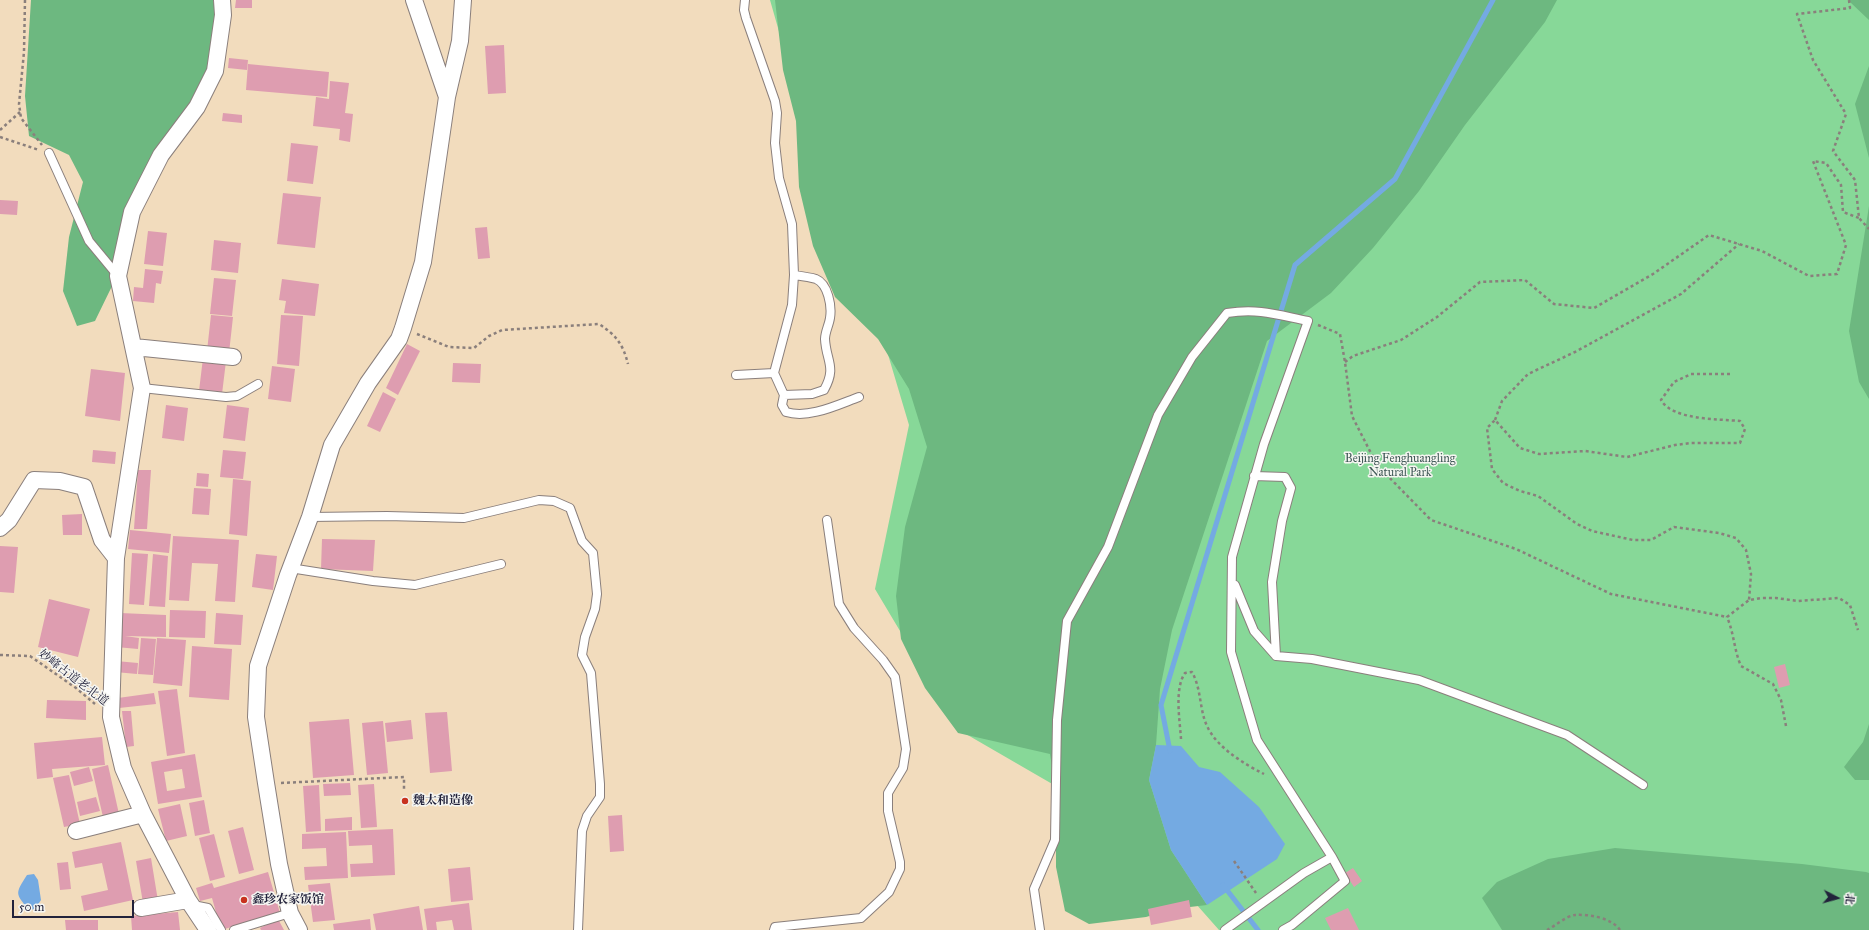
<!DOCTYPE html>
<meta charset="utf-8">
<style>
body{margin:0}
#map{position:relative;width:1869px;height:930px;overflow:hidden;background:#f2dcbd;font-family:"IM FELL Great Primer","Noto Serif SC",serif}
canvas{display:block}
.north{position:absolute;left:1817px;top:878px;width:40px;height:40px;-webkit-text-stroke:3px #f6f6f2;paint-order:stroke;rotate:96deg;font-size:11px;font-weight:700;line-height:16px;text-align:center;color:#22223b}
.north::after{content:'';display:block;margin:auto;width:14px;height:18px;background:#22223b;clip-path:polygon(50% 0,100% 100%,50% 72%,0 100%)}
.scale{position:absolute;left:12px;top:900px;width:122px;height:18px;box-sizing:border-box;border:2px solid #22223b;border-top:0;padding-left:5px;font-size:12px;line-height:14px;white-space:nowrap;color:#22223b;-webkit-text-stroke:3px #f6f6f2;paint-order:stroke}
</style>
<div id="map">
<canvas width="1869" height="930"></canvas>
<div class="north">北</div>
<div class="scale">50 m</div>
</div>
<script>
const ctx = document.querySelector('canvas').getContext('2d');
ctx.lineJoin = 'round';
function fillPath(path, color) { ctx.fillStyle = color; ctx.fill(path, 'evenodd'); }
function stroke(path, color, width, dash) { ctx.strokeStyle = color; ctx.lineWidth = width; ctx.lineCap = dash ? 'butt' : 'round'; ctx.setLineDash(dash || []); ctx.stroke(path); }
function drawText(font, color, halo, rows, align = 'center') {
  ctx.font = font + ' "IM FELL Great Primer","Noto Serif SC",serif'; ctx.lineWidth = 3; ctx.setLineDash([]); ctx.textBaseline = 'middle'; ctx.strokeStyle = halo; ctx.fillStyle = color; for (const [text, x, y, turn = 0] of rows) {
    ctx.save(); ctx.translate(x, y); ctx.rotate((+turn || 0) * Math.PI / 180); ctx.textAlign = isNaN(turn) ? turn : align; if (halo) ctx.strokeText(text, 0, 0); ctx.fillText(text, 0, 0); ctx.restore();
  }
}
const green = new Path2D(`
 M770,0H1869V930H1219L1181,887L1054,785L959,730L875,589L909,425L870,294L788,63Z`);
const forest = new Path2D(`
 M31,0H213L214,4L215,52L202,93L132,223L113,284L95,321L77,326L63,291L69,237L83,182L69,155L29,136L25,96Z
 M775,0H1557L1545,22L1465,125L1419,191L1373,248L1331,293L1267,341L1172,630L1160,689L1156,745L1149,780L1171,850L1207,905L1173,909L1146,917L1089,924L1065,911L1056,867V792L1050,754L958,733L925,688L901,639L896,596L905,527L927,447L909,389L878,339L835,297L813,246L799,187L796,121L783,70Z
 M1849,0H1869V20L1850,2Z
 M1869,66V158L1855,104Z
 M1869,206V399L1859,382L1849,331Z
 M1869,724V780H1855L1844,767L1863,742Z
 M1615,848L1802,864L1866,872L1869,873V930H1502L1482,898L1497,882L1548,859Z`);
const water = new Path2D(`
 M1156,745L1181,746L1199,767L1220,772L1259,807L1285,844L1277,859L1207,905L1171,850L1149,780Z
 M34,874L38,880L41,900L35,909L29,910C15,893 15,894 27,875Z`);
const stream = new Path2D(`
 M1170,751L1161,705L1295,265L1395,179L1493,0
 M1223,885L1258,930`);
const building = new Path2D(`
 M236,0H252V8H235Z
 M504,45L506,93L488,94L485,46Z
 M229,58L248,60L247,70L228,68Z
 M248,64L329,72L327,97L246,90Z
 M330,81L349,83L345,113L353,114L350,142L339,140L340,129L313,126L316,97L329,99Z
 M223,113L242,115V123L222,121Z
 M291,143L318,146L313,184L287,181Z
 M283,193L321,197L315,248L277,244Z
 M0,200L18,201L17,215L0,214Z
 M487,227L490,258L478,259L475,228Z
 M148,231L167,233L163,266L144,264Z
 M214,240L241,243L238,273L211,270Z
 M145,269L163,271L161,284L156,283L154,303L133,301L134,287L143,288Z
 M214,278L236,280L232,316L210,314Z
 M282,279L319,284L315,316L284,313L286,301L279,300Z
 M211,315L233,317L229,353L207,351Z
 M281,315L303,316L299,366L277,364Z
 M407,344L420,351L398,395L386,388Z
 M203,358L226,361L222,394L199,391Z
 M453,363L481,364L480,383L452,382Z
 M272,366L295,369L291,402L268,399Z
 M91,369L125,373L120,421L85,416Z
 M383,392L396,399L380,432L367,426Z
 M166,405L188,408L184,441L162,438Z
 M227,405L249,408L245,441L223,438Z
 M93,450L116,452L115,464L92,462Z
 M223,450L246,452L243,479L220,477Z
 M138,470H151L147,529H134Z
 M197,473L209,474L208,487L196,486Z
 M233,479L251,481L247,536L229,534Z
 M194,488L211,489L209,515L192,514Z
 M82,514V535H63L62,515Z
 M130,530L171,534L169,553L128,549Z
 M173,536L239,540L235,602L215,601L218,564L192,563L189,601L169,600Z
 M322,539L375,540L373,571L321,569Z
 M0,546L18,547L14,593L0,592Z
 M132,553L148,554L144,605L129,604Z
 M153,554L168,556L165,607L149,606Z
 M256,554L277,556L273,590L252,587Z
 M49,599L90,609L78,657L38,647Z
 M170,610L206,611L205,638L169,637Z
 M120,613L166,615V637L125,636L139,638L138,649L116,647Z
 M216,613L243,615L241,645L214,644Z
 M141,638L156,639L153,675L138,674Z
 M157,638L186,640L182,686L153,683Z
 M192,646L232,649L229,700L189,697Z
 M116,661L138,663L137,674L115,672Z
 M1785,664L1790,685L1779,688L1774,667Z
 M177,689L185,753L167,756L158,691Z
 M154,693L156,704L119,708L118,698Z
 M47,700L86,701V720L46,718Z
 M122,711H131L134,746L126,747Z
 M447,712L452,771L430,773L425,713Z
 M349,719L354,775L313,778L309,722Z
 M411,720L413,739L387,742L385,723Z
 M383,721L388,773L367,775L362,723Z
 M102,737L105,765L52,769L53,777L37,779L34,743Z
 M195,754L202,797L158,804L151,762ZM182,769L185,788L167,791L164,772Z
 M108,765L119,814L103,817L92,769Z
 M89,767L93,781L74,786L70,772Z
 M69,775L80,824L64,827L53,778Z
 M350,783L351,795L324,796L323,784Z
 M374,784L377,827L361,828L358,785Z
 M319,785L321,831L306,832L303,786Z
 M96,797L100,811L80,816L77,802Z
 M204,800L210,833L195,836L189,803Z
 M180,804L187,836L166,841L158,809Z
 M622,815L624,851L610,852L608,816Z
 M352,817V830L325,831V819Z
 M243,827L254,870L239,874L228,831Z
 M393,829L395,875L351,877L350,864L373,863L372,845L349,846L348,831Z
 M346,832L348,878L305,880L304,867L327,866L326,848L302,849V834Z
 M214,834L225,877L210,881L199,838Z
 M121,842L133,900L84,911L81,896L108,890L102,863L75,868L72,852Z
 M151,858L158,901L143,903L136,861Z
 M68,862L71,889L60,890L57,863Z
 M470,867L473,900L451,902L448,869Z
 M1353,868L1362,881L1354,887L1345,873Z
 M268,872L280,913L221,930L212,898L200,901L196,888L212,883L214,888Z
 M330,883L335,920L313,922L308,885Z
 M1189,900L1192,917L1151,925L1148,909Z
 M469,903L472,930H454L452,920L436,922L437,930H427L424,909Z
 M419,906L423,930H376L373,914Z
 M1348,908L1359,930H1331L1325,918Z
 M178,912L180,930H132L131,916Z
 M278,919L284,930H261L260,928Z
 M370,919L371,930H334L333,924Z
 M65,920H98V930H66Z`);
const path = new Path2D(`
 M25,0L24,52L19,104L21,118L42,145
 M1849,0L1850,8L1797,14L1813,60L1846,114L1833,151L1855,180L1859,218L1869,229
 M0,130L20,112
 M0,137L39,150
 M1318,325L1340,334L1345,362L1352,416L1377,465L1431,520L1516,549L1611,594L1727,617
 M417,334L449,347L474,348L489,336L502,330L599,324C616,335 623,344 628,364
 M1345,362L1353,356L1401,340L1437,317L1480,282L1525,280L1554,304L1594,308L1653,274L1709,235L1762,251L1809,276L1837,274L1846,245L1813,161L1826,163L1841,185L1843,212L1859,218
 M1730,374H1691L1674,382L1661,400C1672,420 1718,419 1740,421L1745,429L1740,443H1691L1675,445L1627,457L1585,451L1539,454L1520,448L1495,420L1487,428L1492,469L1503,483L1520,491L1538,496L1577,524L1592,531L1633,540H1651L1674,527L1719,533L1736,538L1746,550L1751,574L1749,600
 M1495,420L1502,401L1528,374L1575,352L1681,294L1739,244
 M0,655L30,656L76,688L95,704
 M1786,726L1781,700L1773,684L1741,666C1734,650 1734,633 1727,617L1749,600L1761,598H1776L1798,601L1839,598L1850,605L1858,630
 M1181,739C1180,721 1174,689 1185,673L1192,672C1202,690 1199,711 1208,728C1218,748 1244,764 1264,774
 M281,783L404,777V791
 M1234,861L1256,893
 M1547,930C1555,926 1566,916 1575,915C1589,914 1612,918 1620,930`);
const lane = new Path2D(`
 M745,0L744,10L746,18L775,101L777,113L775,143L779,178L792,224L794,275L792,305L774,373L784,395L812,394L824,390C837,367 826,361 825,339C825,332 829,325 830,318C832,306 828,284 816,279C809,277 801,276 794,275
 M49,153L89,241L118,276
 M736,375L774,373
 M142,388L226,397L237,396L258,384
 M784,395L782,405L786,412C809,419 837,405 859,397
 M1254,476L1285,477L1291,488L1282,521L1272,582L1276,656
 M310,517L387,516L464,518L539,500L554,501L570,508L582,541L593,553L597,594L595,609L585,637L582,655L591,673L600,784V797L587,816L582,831L578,930
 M290,568L373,581L415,585L501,564
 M1235,585L1254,631L1276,656L1312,659L1419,680L1567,735L1643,785
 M193,905L208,908L221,930
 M234,930L290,913
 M774,930L775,927L861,918L889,892L900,869V862L888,811V793L903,768L906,749L895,677L883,660L854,628L839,604L827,520
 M1040,930L1034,889L1055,840L1057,720L1067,621L1108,547L1158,415L1192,357L1227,313C1259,308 1278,315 1308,321L1264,444L1232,557L1231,652L1257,740L1332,857
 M1225,930L1304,873L1332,857L1345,881L1292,925L1283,930`);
const street = new Path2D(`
 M414,0L447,97
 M134,347L233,357
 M0,528L9,520L34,480L60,481L84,487L102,540L116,558
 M76,831L143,814
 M141,908L188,900
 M208,930L188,900L143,814L123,768L111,717L116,558L142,388L118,276L132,212L161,155L197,107L215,71L223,15L222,0
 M299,930L290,913L279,864L266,783L256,717L258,666L288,575L310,517L332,445L368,383L399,339L403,328L423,262L447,97L460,41L463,0`);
const markers = [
 [405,801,4,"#c8321e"],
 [244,900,4,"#c8321e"]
];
const parkNames = [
 ["Beijing Fenghuangling",1400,459],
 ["Natural Park",1400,473]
];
const streetNames = [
 ["妙峰古道老北道",73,678,37]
];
const poiNames = [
 ["魏太和造像",413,801],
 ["鑫珍农家饭馆",252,900]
];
fillPath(green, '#87d898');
fillPath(forest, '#6db880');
fillPath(water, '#74aae2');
stroke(stream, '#74aae2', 5);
fillPath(building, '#de9db0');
stroke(lane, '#8a7f7c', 10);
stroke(street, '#8a7f7c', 18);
stroke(path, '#8a7f7c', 2.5, [3, 3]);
stroke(lane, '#fff', 8);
stroke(street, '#fff', 16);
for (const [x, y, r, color] of markers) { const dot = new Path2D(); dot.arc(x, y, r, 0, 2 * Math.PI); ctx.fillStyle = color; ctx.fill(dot); stroke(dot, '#f6f6f2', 1.5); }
drawText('12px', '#405957', '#f6f6f2', parkNames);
drawText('12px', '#22223b', '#f6f6f2', streetNames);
drawText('bold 12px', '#22223b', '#f6f6f2', poiNames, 'left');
</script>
